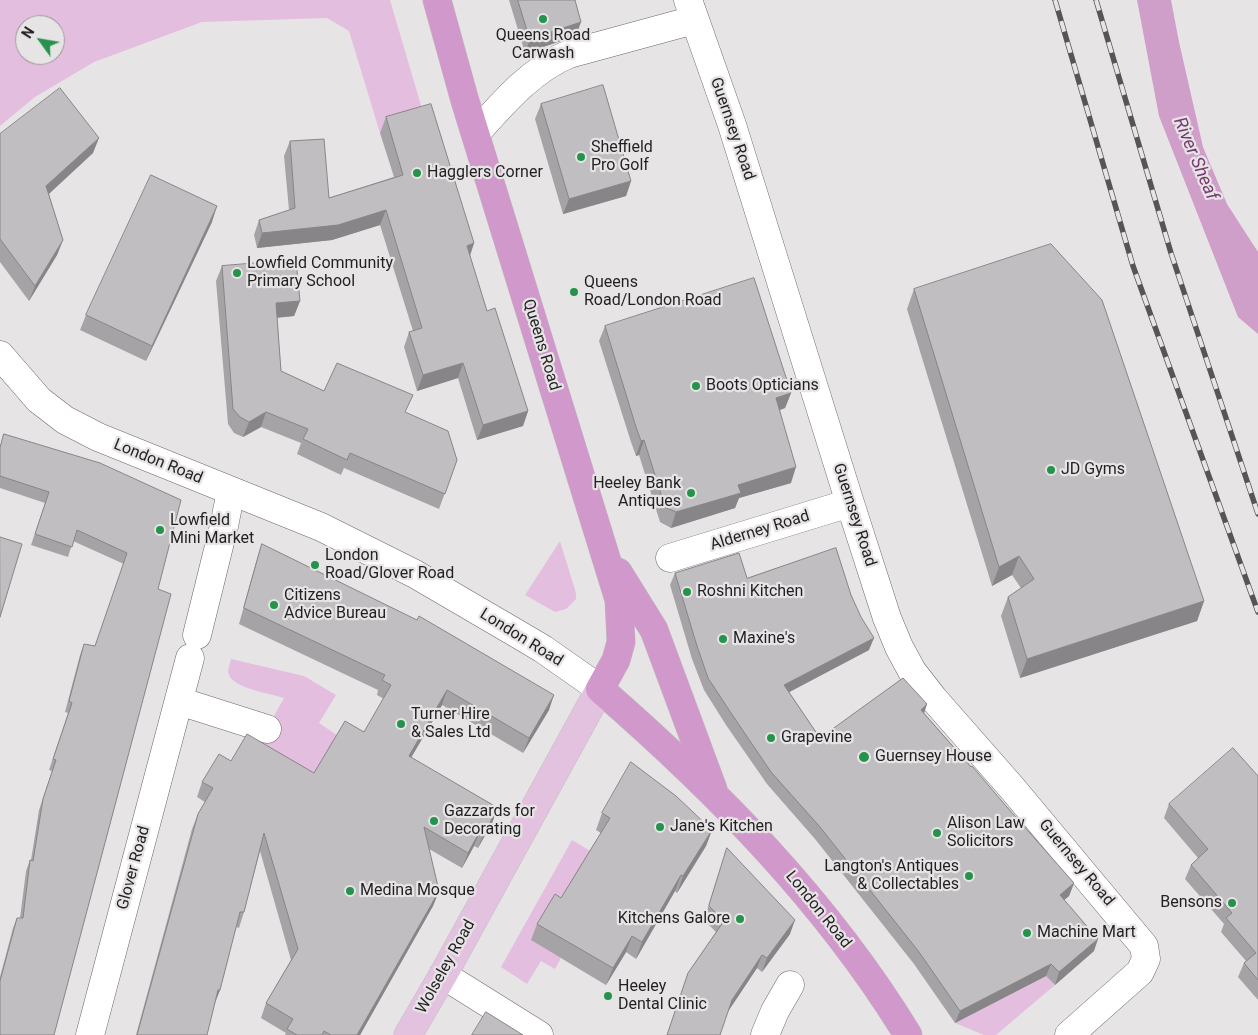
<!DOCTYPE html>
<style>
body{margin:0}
#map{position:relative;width:1258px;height:1035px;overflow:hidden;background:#e7e4e6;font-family:Roboto,sans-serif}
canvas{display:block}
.north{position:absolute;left:15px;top:15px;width:50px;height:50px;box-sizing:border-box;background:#e7e4e6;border:1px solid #989597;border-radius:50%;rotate:302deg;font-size:14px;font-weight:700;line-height:20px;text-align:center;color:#211f20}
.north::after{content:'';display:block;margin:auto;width:18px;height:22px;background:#25934c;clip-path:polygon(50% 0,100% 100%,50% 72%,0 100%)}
</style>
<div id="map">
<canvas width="1258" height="1035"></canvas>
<div class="north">N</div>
</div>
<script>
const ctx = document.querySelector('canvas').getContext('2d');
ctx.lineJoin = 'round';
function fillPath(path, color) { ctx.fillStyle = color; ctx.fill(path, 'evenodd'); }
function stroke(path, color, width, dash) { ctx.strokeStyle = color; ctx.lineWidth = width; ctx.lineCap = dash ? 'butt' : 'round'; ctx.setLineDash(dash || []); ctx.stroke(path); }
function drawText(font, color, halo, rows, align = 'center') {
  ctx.font = font + ' Roboto,sans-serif'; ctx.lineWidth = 4.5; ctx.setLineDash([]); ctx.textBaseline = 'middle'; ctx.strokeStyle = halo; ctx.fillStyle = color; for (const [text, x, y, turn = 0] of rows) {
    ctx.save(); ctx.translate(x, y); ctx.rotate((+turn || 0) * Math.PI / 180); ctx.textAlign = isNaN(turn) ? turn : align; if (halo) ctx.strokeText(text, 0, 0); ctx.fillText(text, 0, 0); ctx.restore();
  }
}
const green = new Path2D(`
 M0,0H390L425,119L380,133L349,31L327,18L202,22L94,62L35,97L0,126ZM25,25H55V55H25Z
 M560,541L576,593V599L566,609L555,612L525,595Z
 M231,659L304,676L336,695L319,723L340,737L313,781L255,750L284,698C272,694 233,688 229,675C227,670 230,664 231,659Z
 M572,840L627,873L626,953L606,985L561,958L555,969L541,961L527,984L501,967Z
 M1046,976L1055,985L996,1035H984L955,1023Z`);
const water = new Path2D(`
 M1137,0H1171L1179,42L1203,147L1227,204L1258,252V334L1238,317L1159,116Z`);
const street = new Path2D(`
 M688,0L732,125L850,503L887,618L899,647L912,671L933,698L1012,788L1144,946L1146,959L1140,972L1069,1035
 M476,133C504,102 531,70 569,54L694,20
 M670,558L850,503
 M197,635L224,526L231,491
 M179,701L267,729
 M443,975L539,1035
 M90,1035L190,658
 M765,1035L775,1011L790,985`);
const secondary = new Path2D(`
 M0,355L39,400L65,420L98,437L321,527L415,574L516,633L543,649L600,689`);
const primary = new Path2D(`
 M408,1035L443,975L600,689`);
const highway = new Path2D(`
 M437,0L465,101L619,600L621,642L616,660L600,689C717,791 826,901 908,1035
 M618,572L654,630L713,789`);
const rail = new Path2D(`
 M1055,0L1133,266L1258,612
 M1096,0L1171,253L1258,514`);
const wall = new Path2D(`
 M509,0H575L576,36L525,53Z
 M541,104L631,181L626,196L563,214L535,119Z
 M386,117L474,243L470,256L487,311L528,411L523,426L477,440L458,378L417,391L404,347L409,332L413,331L380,225L332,240L257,248L254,235L259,220L289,210L284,156L290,141L329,198L394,177L380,133Z
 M0,134L93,153L49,194L63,240L57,255L29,301L0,262Z
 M212,222L146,361L80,330L86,315Z
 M222,266L300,301L294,316L277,318L281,371L324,391L406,413L457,460L439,509L344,468L341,475L297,454L301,443L261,427L243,437L234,433L228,424L216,281Z
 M914,289L1204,601L1197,621L1020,678L1001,616L1008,597L1021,588L1012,575L992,586L907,309Z
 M605,326L791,393L785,408L780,410L791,483L739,498L735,508L671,528L660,522L639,455L636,456L631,442L599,341Z
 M4,434L181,500L0,1035V977L13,928L17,918H20L26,871L30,860H31L39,810L52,771L49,770L68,713L65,712L80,655L84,644L95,646L124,564L73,541L68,557L31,545L45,503L0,488V447Z
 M262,544L549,710L523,753L442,705L411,758L498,808L492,823L478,848L474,846L462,868L429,849L439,891L433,906L360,1035H285L286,1033L261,1018L266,1003L291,960L260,851L244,912L239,928L236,927L220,990L214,1005L207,1035H136L192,829L198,814L205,802L197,797L202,782L231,761L314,773L364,732L384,699L377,695L378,690L239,624L257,559Z
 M675,573L747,578L869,650L789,692L820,738L927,704L924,713L1074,883L1069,896L1064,900L1094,951L1055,985L1046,976L955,1023L914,964L815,839L767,784L726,725L704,690L692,659L670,585Z
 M1258,776V1000L1238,977L1244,963L1246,961L1221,932L1224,924L1185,879L1191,865L1198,858L1164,818L1169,804Z
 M602,813L712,830L706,846L677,893L675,891L636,959L626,952L606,985L531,940L537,924L561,898L601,833L596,830Z
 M727,848L790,934L762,972L757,968L727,1013L719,1035H667L688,973L716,932L704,920Z`);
const shadedWall = new Path2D(`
 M581,22L576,36L525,53L530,39Z
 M99,138L93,153L41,201L46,186Z
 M631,181L626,196L563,214L569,199Z
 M217,206L212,222L146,361L152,346Z
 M386,210L380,225L332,240L257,248L262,233Z
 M63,240L57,255L29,301L35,286Z
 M474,243L469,258L467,246Z
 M300,301L294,316L271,318L276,303Z
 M463,363L458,378L417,391L423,375Z
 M791,393L785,408L771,413L776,398Z
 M528,411L523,426L477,440L483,425Z
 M266,412L261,427L243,437L249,422Z
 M644,440L639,455L636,456L641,441Z
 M796,467L791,483L739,498L735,508L671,528L676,512L738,485Z
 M1019,556L1012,575L992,586L999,567Z
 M1204,601L1197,621L1020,678L1027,659Z
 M874,638L869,650L780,697L784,685Z
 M447,690L442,705L403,771L409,756Z
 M554,695L549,710L523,753L529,738Z
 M927,704L923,716L921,710Z
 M498,808L492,823L478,848L484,833Z
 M712,830L706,846L677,893L683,876Z
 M480,831L474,846L462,868L468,853Z
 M681,875L675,891L636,959L642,942Z
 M1074,883L1069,896L1056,907L1060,895Z
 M439,891L433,906L360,1035H357Z
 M795,920L790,934L762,972L767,958Z
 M632,936L626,952L606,985L613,968Z
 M1098,939L1094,951L1055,985L1059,972Z
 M762,955L757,968L727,1013L732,1000Z
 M1051,964L1046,976L955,1023L960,1011Z
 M218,990H220L214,1005Z`);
const building = new Path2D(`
 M518,0H575L581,22L530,39Z
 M603,85L631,181L569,199L541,104Z
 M60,88L99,138L46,186L63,240L35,286L0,239V134Z
 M431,104L474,243L467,246L487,311L495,308L528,411L483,425L463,363L423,375L409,332L422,328L386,210L338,225L262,233L259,220L295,208L290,141L324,139L329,198L403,175L386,117Z
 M151,175L217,206L152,346L86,315Z
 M1051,244L1102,300L1204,601L1027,659L1008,597L1034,579L1019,556L999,567L914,289Z
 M296,260L300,301L276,303L281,371L324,391L337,363L413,395L405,412L448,431L457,460L445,494L350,453L347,460L303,439L308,429L266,412L249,422L240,417L233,409L222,266Z
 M754,278L791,393L776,398L796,467L738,485L741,493L676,512L665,507L644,440L641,441L636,427L605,326Z
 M4,434L100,463L181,500L158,589L171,594L54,1035H0V981L17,918H23L30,860L33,861L43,799L56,760L53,759L72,703L69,701L84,644L95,646L127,553L77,530L72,547L35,534L49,492L0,476V448Z
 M0,537L22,544L0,617Z
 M262,544L417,620L419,616L554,695L529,738L447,690L409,756L498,808L484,833L480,831L468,853L424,827L439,891L357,1035H331L324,1031L322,1035H297L287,1029L293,1019L266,1003L298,949L264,833L244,912H240L220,990H218L207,1035H137L198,814L213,788L202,782L219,754L231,761L247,734L314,773L345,721L364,732L391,685L382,680L385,675L244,608Z
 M836,548L851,595L861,617L874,638L784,685L820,738L903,678L927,704L921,710L971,767L972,766L1006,806L1074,883L1060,895L1098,939L1059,972L1051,964L960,1011L919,952L820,827L771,772L731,713L708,678L697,646L675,573L739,553L747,578Z
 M1233,748L1258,776V980L1244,963L1256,953L1226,918L1232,913L1191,865L1208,849L1169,804Z
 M631,762L676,796L712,830L683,876L681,875L642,942L632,936L613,968L537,924L555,894L561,898L610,818L602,813Z
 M727,848L795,920L767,958L762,955L732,1000L720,1035H667L688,973L724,921L709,906Z
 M486,1012L523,1035H472Z`);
const markers = [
 [543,19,5,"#25934c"],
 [581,157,5,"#25934c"],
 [417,173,5,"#25934c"],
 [237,273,5,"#25934c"],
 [574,292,5,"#25934c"],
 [696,386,5,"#25934c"],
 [1051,470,5,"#25934c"],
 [691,493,5,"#25934c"],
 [160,530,5,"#25934c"],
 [315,565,5,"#25934c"],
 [687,592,5,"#25934c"],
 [274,605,5,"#25934c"],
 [723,639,5,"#25934c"],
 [401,724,5,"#25934c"],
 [771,738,5,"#25934c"],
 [864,757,6,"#25934c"],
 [434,821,5,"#25934c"],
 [660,827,5,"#25934c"],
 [937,833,5,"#25934c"],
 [969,876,5,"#25934c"],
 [350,891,5,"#25934c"],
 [1232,903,5,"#25934c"],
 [740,919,5,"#25934c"],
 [1027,933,5,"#25934c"],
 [608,996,5,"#25934c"]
];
const poiNames = [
 ["Queens Road",543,36,"center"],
 ["Carwash",543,54,"center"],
 ["Sheffield",591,148],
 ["Pro Golf",591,166],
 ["Hagglers Corner",427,173],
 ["Lowfield Community",247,264],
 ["Primary School",247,282],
 ["Queens",584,283],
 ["Road/London Road",584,301],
 ["Boots Opticians",706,386],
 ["JD Gyms",1061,470],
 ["Heeley Bank",681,484,"right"],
 ["Antiques",681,502,"right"],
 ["Lowfield",170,521],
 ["Mini Market",170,539],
 ["London",325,556],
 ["Road/Glover Road",325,574],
 ["Roshni Kitchen",697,592],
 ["Citizens",284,596],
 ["Advice Bureau",284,614],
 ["Maxine's",733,639],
 ["Turner Hire",411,715],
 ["& Sales Ltd",411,733],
 ["Grapevine",781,738],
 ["Guernsey House",875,757],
 ["Gazzards for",444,812],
 ["Decorating",444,830],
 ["Alison Law",947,824],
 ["Solicitors",947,842],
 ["Jane's Kitchen",670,827],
 ["Langton's Antiques",959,867,"right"],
 ["& Collectables",959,885,"right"],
 ["Medina Mosque",360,891],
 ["Bensons",1222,903,"right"],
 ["Kitchens Galore",730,919,"right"],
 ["Machine Mart",1037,933],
 ["Heeley",618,987],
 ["Dental Clinic",618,1005]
];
const streetNames = [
 ["Guernsey Road",732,129,71],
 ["Queens Road",541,345,73],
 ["London Road",158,462,22],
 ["Guernsey Road",854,515,72],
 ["Alderney Road",760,531,-17],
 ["London Road",521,638,32],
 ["Guernsey Road",1076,863,50],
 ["Glover Road",134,868,-75],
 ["London Road",818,910,51],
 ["Wolseley Road",446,967,-61]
];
const waterNames = [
 ["River Sheaf",1195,159,67]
];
fillPath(green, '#e4bedf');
fillPath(water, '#cf9ec9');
stroke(street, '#6b686a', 29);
stroke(secondary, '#6b686a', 29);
stroke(primary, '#c1c0c1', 29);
stroke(highway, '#c1c0c1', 29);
stroke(street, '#fff', 28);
stroke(secondary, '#fff', 28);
stroke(primary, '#e3c2e0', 28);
stroke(highway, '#d199cb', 28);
stroke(rail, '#575456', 5.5);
stroke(rail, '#e7e4e6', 4, [11]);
fillPath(wall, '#a6a3a6');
fillPath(shadedWall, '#878587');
fillPath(building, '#c1bec1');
stroke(building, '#878587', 1);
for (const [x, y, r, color] of markers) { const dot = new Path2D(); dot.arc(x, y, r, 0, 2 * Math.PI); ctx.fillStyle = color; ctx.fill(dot); stroke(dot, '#e7e4e6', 2); }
drawText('16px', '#211f20', '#e7e4e6', poiNames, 'left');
drawText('16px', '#211f20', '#e7e4e6', streetNames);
drawText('italic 18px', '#753a71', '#e7e4e6', waterNames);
</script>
